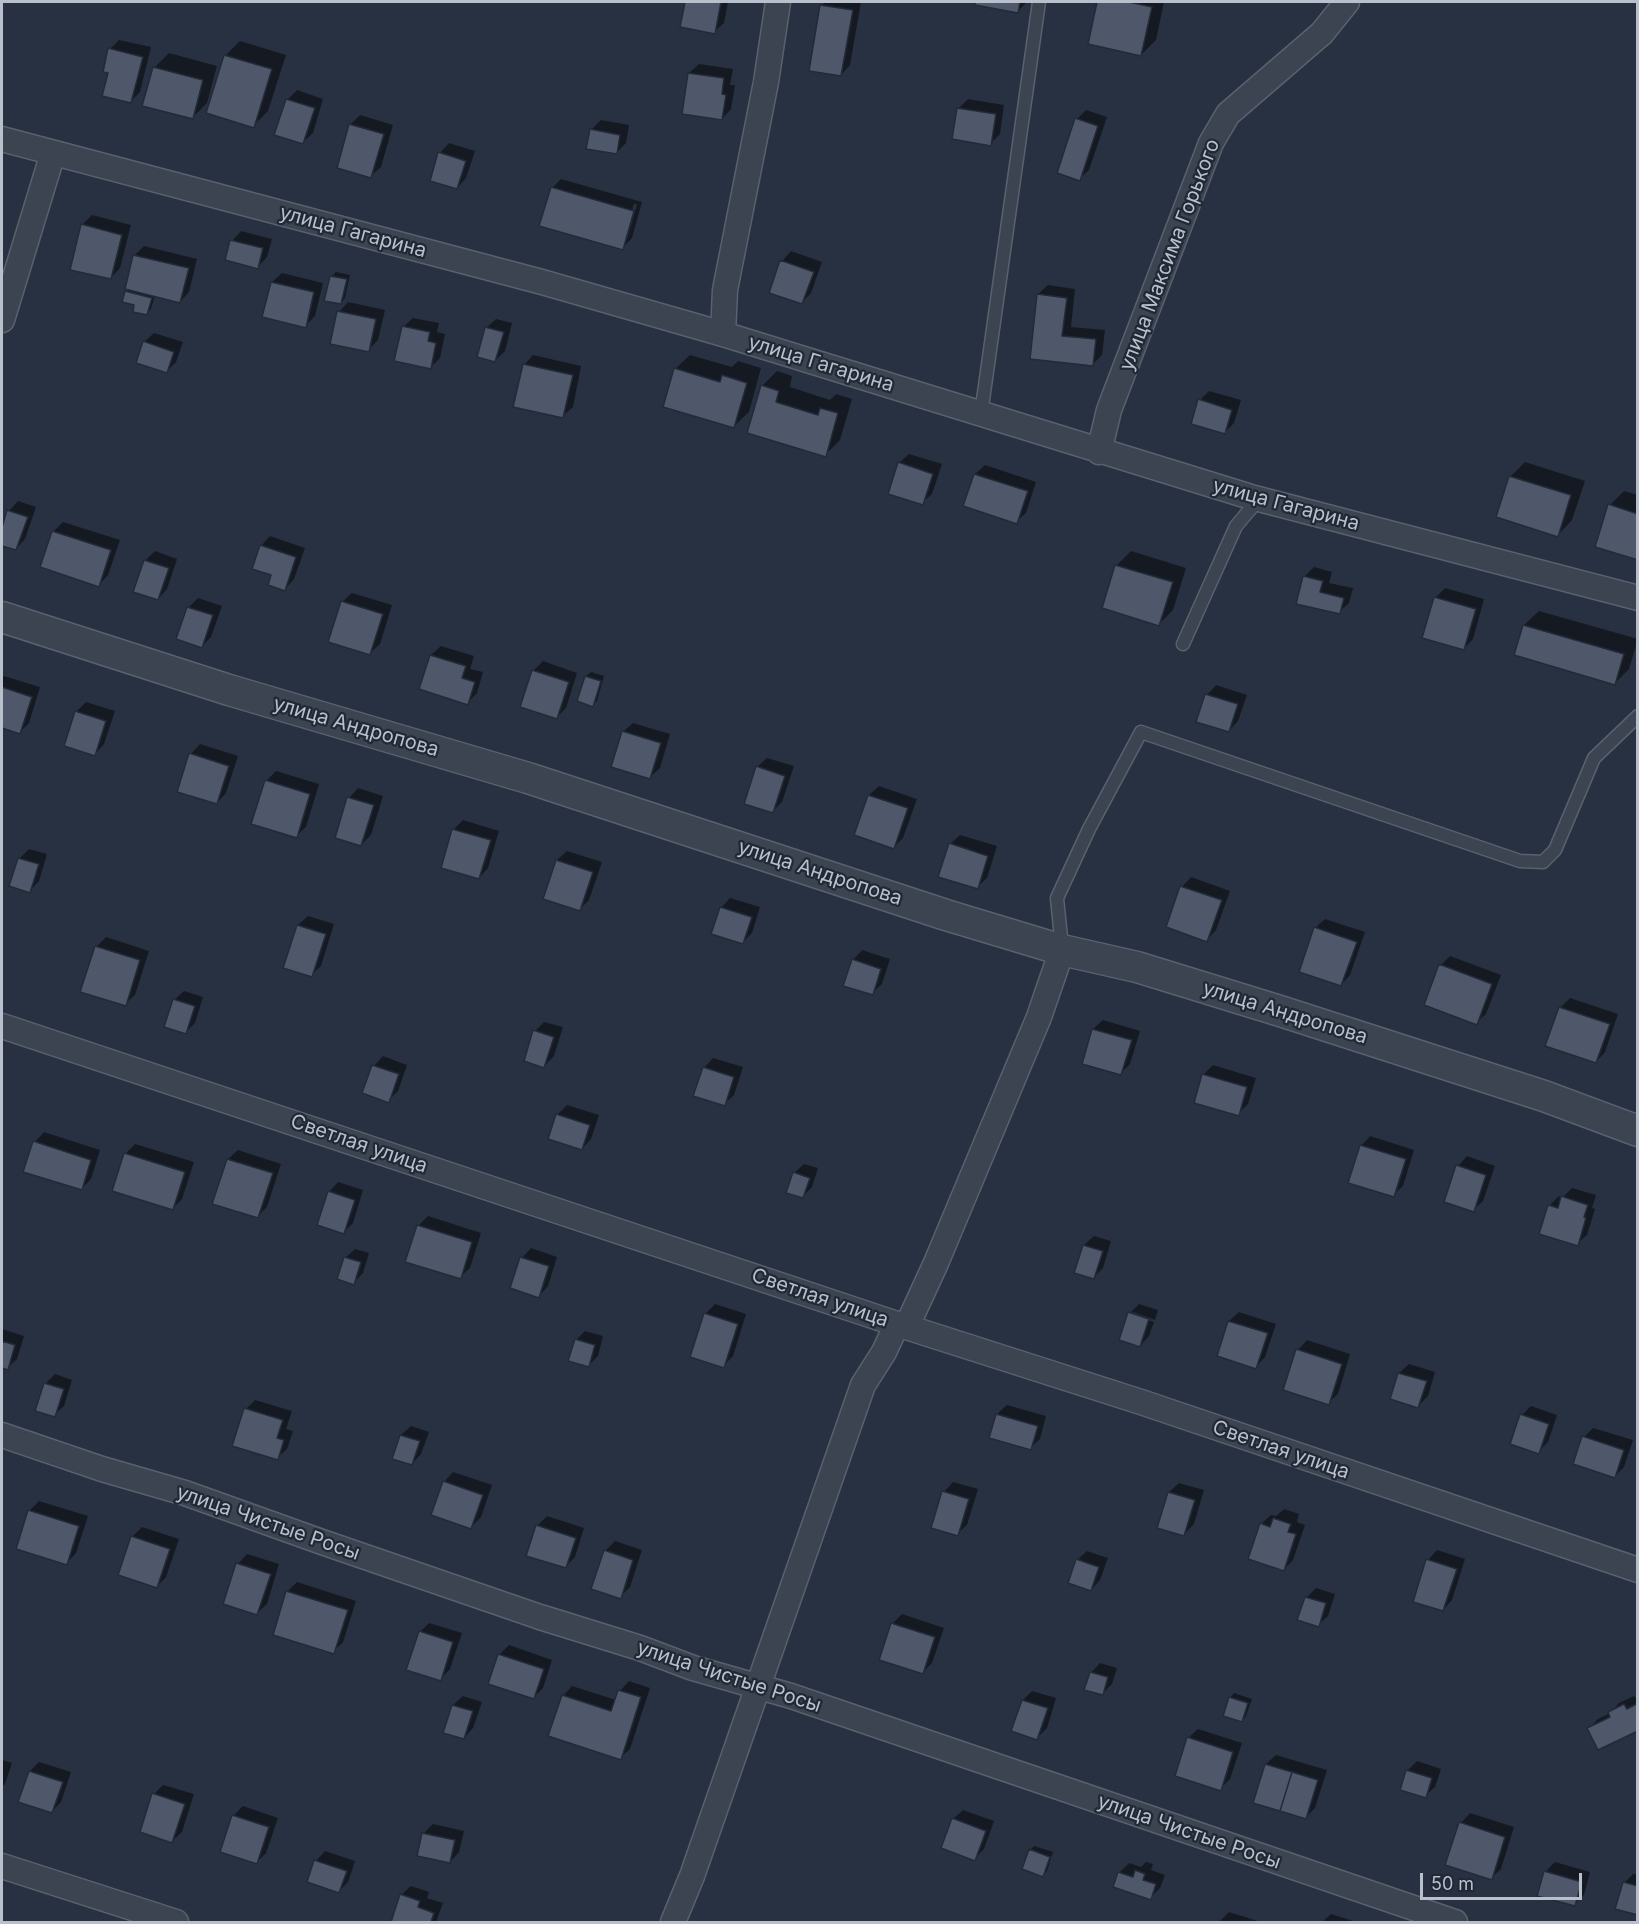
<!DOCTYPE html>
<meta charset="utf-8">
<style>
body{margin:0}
#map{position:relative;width:1639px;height:1924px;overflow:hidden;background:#283141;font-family:Inter,sans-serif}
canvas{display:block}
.frame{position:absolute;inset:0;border:3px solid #b9bfcb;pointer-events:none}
.scale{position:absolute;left:1420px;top:1873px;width:162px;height:27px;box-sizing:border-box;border:3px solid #b9bfcb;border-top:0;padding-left:8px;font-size:18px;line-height:21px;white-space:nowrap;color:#b9bfcb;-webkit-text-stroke:4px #212836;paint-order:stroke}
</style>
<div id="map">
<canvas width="1639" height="1924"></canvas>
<div class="frame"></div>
<div class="scale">50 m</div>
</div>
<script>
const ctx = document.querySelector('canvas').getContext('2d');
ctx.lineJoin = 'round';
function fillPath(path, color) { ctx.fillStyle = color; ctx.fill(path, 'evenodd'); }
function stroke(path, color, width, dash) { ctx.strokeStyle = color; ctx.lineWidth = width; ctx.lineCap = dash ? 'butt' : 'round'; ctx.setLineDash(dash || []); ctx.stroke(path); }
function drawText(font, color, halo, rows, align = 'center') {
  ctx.font = font + ' Inter,sans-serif'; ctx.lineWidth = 4.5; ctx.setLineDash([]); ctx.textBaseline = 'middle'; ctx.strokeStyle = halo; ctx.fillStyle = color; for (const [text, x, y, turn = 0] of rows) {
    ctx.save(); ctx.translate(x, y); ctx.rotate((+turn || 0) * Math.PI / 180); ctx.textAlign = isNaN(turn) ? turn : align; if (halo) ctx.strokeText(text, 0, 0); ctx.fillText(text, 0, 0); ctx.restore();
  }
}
const shadow = new Path2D(`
 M687,2H728L724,23L714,32L682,26Z
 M825,2H861L850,65L841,75L811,70L822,5Z
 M977,2H1027L1017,12L976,4Z
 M1098,2H1164L1156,40L1141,55L1089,43Z
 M119,40L151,47L140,92L131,101L110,72V49Z
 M240,41L286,55L268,111L253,126L208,112L226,55Z
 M169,53L217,66L207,103L193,117L154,68Z
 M699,64L733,69L730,85H735L731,109L722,119L689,73Z
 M297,90L323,99L313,133L303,142L287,100Z
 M968,99L1004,105L1000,134L990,144L958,109Z
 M1086,110L1107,117L1089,170L1079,179L1077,119Z
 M360,115L393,125L381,167L371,176L350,125Z
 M601,120L629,125L626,143L616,153L591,130Z
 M449,143L475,151L466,178L457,188L440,153Z
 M561,179L642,202L632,238L622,248L552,188ZM634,204H637L627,239H624Z
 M92,215L131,225L120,268L111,278L82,225Z
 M241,231L272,239L267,257L258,267L232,241Z
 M144,246L197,259L189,292L180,302L155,295L151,309L147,314L126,292L129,289L126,288L135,255Z
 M791,251L822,262L811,293L802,302L782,261Z
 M336,272L350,275L345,298L341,303L332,276Z
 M282,273L323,283L315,316L305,326L272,282Z
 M1048,285L1075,289L1071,327L1105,330L1102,355L1093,364L1031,357L1038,294Z
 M348,302L385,310L378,340L368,350L339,312Z
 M413,318L439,323L437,332L445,334L440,358L430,368L403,327Z
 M496,319L512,323L505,351L495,361L486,328Z
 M154,333L183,342L176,362L167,371L144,342Z
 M533,355L581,366L573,407L563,416L524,365Z
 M690,355L732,367L738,361L761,368L749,412L734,426L675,369Z
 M777,371L792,376L790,387L830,400L836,394L852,399L840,440L825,455L749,432L762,386Z
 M1209,391L1241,400L1234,423L1224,433L1200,400Z
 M909,454L942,464L932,494L922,503L899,463Z
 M1525,462L1585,481L1572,520L1558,535L1510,477Z
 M985,465L1036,482L1026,513L1016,522L965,505L975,474Z
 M1624,491L1638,495V559L1610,505Z
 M18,501L36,507L25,539L16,549L2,544V532L9,511Z
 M63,522L120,540L108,575L99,585L42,566L54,531Z
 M270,536L305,548L294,579L285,589L273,574L261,546Z
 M155,551L177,559L167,589L158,599L145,561Z
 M1131,551L1186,568L1173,610L1159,624L1104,607L1117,565Z
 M1314,567L1332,572L1329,583L1353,588L1349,603L1339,612L1304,577Z
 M1445,588L1484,599L1473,639L1464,648L1435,598Z
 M352,593L392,605L380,644L370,653L342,602Z
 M198,598L222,606L211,637L202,646L188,608Z
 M1539,611L1638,639L1629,669L1615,683L1516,654L1524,625Z
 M441,646L474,656L470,669L483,672L477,693L467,703L431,655Z
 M543,661L577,673L566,708L556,718L533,671Z
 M591,672L604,676L597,701L592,705L586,676Z
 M4,676L40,687L29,723L20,732L2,727V678Z
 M1216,685L1247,695L1238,721L1229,731L1207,695Z
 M86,702L115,711L104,744L95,754L66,745L77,711Z
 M633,723L670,734L660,768L650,777L623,732Z
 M200,744L238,756L226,793L217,803L191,754Z
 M767,758L794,766L782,802L773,811L757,767Z
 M276,771L319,784L306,827L296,836L266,781Z
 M879,786L917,799L903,838L894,847L869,795Z
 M358,788L383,796L371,835L361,845L349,798Z
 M463,820L499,831L488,868L479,878L453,830Z
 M960,835L997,846L987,878L977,887L950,844Z
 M29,849L47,854L39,881L30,891L11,885L20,858Z
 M567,851L602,862L589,900L580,909L545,898L557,860Z
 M1191,877L1230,891L1216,930L1207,940L1168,926L1182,887Z
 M730,898L760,907L752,933L743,942L721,908Z
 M308,916L334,924L321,966L311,975L298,925Z
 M1325,919L1365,932L1350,975L1341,985L1315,928Z
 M106,937L149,951L135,995L125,1004L96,947Z
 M862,950L890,959L882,984L872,993L853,960Z
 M1450,956L1501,975L1486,1014L1476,1023L1441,965Z
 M184,991L203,997L195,1023L185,1033L174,1000Z
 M1570,998L1618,1014L1605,1052L1596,1062L1560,1008Z
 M1103,1020L1140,1031L1130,1064L1121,1073L1084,1062L1093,1029Z
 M544,1022L563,1027L554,1056L544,1066L535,1031Z
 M383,1056L407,1065L398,1091L388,1101L374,1066Z
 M713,1058L743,1067L734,1095L724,1104L704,1068Z
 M1213,1065L1256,1078L1248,1104L1238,1114L1203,1075Z
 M567,1105L599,1115L591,1139L582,1149L550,1138L558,1114Z
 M44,1132L100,1150L91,1179L81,1189L35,1142Z
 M1370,1136L1414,1150L1403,1186L1393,1195L1361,1146Z
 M135,1144L194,1162L182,1199L173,1208L114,1190L126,1153Z
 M238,1150L281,1164L267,1207L258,1216L228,1159Z
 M1467,1156L1495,1166L1483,1201L1473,1210L1458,1166Z
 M804,1164L818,1168L812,1187L803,1196L794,1173Z
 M338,1182L363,1190L353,1223L344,1232L329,1192Z
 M1572,1188L1596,1195L1592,1208L1595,1209L1587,1235L1577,1244L1549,1206L1559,1196L1562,1198Z
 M428,1216L481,1233L470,1268L460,1277L418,1226Z
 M1094,1236L1111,1241L1103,1268L1094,1277L1076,1272L1084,1245Z
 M531,1248L557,1257L548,1286L539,1296L522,1258Z
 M355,1249L369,1253L363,1273L353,1283L345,1258Z
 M715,1304L746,1314L733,1356L723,1366L692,1356L706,1313Z
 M1139,1304L1158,1310L1155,1320L1133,1312V1316L1154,1322L1149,1336L1140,1346L1130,1313Z
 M1239,1312L1276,1324L1265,1357L1256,1367L1219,1355L1229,1321Z
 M2,1329L24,1336L17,1359L7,1368L2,1366Z
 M585,1331L603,1336L598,1356L588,1366L576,1340Z
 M1307,1340L1350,1354L1338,1394L1328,1403L1298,1350Z
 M1409,1364L1435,1372L1428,1396L1418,1406L1399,1373Z
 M55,1374L72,1380L64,1406L54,1415L45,1384Z
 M255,1400L292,1411L286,1429L293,1431L287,1449L277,1458L246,1409Z
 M1007,1405L1046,1416L1040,1439L1030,1448L997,1414Z
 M1531,1406L1557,1415L1548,1442L1538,1452L1522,1415Z
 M411,1426L429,1432L421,1454L412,1464L401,1435Z
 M1593,1428L1633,1440L1624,1467L1615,1476L1584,1437Z
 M453,1472L492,1485L481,1517L471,1527L444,1482Z
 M953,1482L978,1489L967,1525L957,1534L944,1492Z
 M1179,1483L1204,1490L1194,1524L1184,1534L1169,1492Z
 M39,1501L88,1516L76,1553L67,1563L29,1511Z
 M1284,1509L1299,1514L1297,1522L1305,1525L1293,1560L1284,1569L1261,1524L1271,1515L1276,1516Z
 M547,1516L584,1528L575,1557L565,1567L537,1526Z
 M142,1527L179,1539L166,1577L157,1586L120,1574L133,1536Z
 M615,1541L642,1550L630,1587L620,1597L605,1551Z
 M1437,1550L1465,1559L1452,1600L1443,1610L1428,1560Z
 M1087,1551L1108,1558L1100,1580L1091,1590L1077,1560Z
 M247,1554L279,1564L267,1604L257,1613L238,1564Z
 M297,1582L356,1601L343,1642L333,1652L287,1592Z
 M1316,1588L1335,1594L1328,1616L1318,1625L1306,1598Z
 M902,1614L944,1628L932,1663L923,1672L893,1623Z
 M429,1623L462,1633L450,1669L440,1679L420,1632Z
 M509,1645L552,1660L543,1688L534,1697L499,1655Z
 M1100,1663L1117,1668L1112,1684L1103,1693L1091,1673Z
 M629,1681L650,1688L630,1749L620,1758L563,1696L572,1686L616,1700L620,1691Z
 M1032,1691L1056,1698L1047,1728L1037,1738L1023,1700Z
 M1234,1693L1252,1699L1246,1716L1242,1721L1230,1698Z
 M463,1696L482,1702L473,1728L464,1738L445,1732L453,1705Z
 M1634,1696L1638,1700V1729L1589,1728L1598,1719L1610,1713L1619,1703Z
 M1198,1729L1242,1743L1230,1779L1220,1789L1188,1738Z
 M1276,1755L1327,1770L1315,1808L1306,1817L1255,1802L1266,1764Z
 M2,1760L12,1763L5,1784L2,1787Z
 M1417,1761L1441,1769L1435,1787L1425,1796L1407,1771Z
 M39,1762L71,1772L61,1802L52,1811L30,1771Z
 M163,1785L194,1794L182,1832L172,1841L154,1794Z
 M243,1806L278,1818L266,1853L257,1862L233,1816Z
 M963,1810L994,1821L984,1849L974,1859L953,1819Z
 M1470,1813L1514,1827L1501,1869L1491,1878L1461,1823Z
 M433,1824L464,1831L459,1852L450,1862L423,1834Z
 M1034,1846L1053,1852L1047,1871L1043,1875L1030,1850Z
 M325,1851L355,1861L348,1882L339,1891L316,1861Z
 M1146,1862L1153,1864L1151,1870L1165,1875L1160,1888L1150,1898L1115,1886L1120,1872L1129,1863L1141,1867Z
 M1555,1862L1590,1872L1584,1895L1574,1904L1545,1872Z
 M1633,1874L1638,1875V1914L1624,1883Z
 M411,1886L429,1892L427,1898L443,1903L436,1922H392L401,1895Z
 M1229,1912L1261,1922H1219Z
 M1331,1914L1353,1921V1922H1322Z`);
const building = new Path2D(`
 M685,2H721L715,34L680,27Z
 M975,2H1020L1018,13L975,5Z
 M1097,2H1129L1152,7L1141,56L1088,44Z
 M820,5L853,10L841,76L809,71Z
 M108,48L143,57L131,103L102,96L108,73L103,72Z
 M224,55L272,69L254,128L206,113Z
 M153,67L203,80L193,119L142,106Z
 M688,73L724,78L722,94L726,95L722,120L682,114Z
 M286,99L315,108L303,144L274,135Z
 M957,108L996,114L991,146L952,139Z
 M1075,118L1098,126L1080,181L1057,173Z
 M349,124L384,134L371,178L337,168Z
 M590,129L620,135L617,154L586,149Z
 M438,152L466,161L457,189L430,181Z
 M551,187L634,211L623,250L539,226Z
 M81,224L122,235L111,279L70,270Z
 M230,240L263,248L258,269L225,260Z
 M133,255L189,268L180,303L125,289Z
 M780,260L814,272L802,304L769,293Z
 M330,276L347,279L341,304L324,301Z
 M271,282L314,292L306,328L262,317Z
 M125,291L152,298L147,315L133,312L134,305L122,302Z
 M1037,294L1067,298L1062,336L1096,339L1093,366L1030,359Z
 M337,311L376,319L369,352L330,344Z
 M402,326L430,332L428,341L436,343L431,369L394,361Z
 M485,327L504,332L495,362L477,357Z
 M143,341L174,352L167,373L136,363Z
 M523,364L573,375L563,418L513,407Z
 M674,368L720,382L722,375L747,383L734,428L663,407Z
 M761,385L779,391L776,402L818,415L820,408L838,413L826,457L747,433Z
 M1198,399L1232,410L1225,434L1191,424Z
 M898,462L933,474L923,505L888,494Z
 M974,474L1028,491L1017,524L963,506Z
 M1509,476L1571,495L1558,537L1496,517Z
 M1608,504L1638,514V560L1595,547Z
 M7,510L28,517L16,550L2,546V527Z
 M52,531L111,550L99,587L40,567Z
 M260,545L296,557L285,591L268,585L271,575L252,569Z
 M144,560L169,568L158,600L133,592Z
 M1115,565L1173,582L1159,626L1102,608Z
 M1303,576L1323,581L1320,592L1344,598L1340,614L1296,604Z
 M1434,597L1476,609L1464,650L1422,638Z
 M341,601L383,614L370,655L328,642Z
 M187,607L213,615L202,648L176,639Z
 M1523,625L1624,654L1615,685L1514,655Z
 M430,655L466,666L462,678L475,682L468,705L419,689Z
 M532,670L569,682L557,719L520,707Z
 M585,676L601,681L593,707L577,701Z
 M2,687L32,697L20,734L2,728Z
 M1205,694L1238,704L1229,732L1196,722Z
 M75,711L106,721L95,756L64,746Z
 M622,731L661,743L650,779L611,767Z
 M189,753L229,766L217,804L177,792Z
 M756,766L785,776L773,813L744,804Z
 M265,780L310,794L297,838L251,824Z
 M868,795L908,808L894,849L854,835Z
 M347,797L374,805L361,846L335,838Z
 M452,829L491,840L479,879L441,868Z
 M949,843L988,856L978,889L938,877Z
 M18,858L39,864L30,893L9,886Z
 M556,860L593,872L580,911L543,899Z
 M1180,886L1222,900L1207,942L1166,927Z
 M720,907L752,917L743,944L711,934Z
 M297,925L326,934L312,977L283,968Z
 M1314,927L1357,942L1341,986L1299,972Z
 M95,946L140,960L126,1006L80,992Z
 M852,959L881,969L873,995L843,986Z
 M1439,964L1492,984L1477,1025L1424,1005Z
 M173,999L195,1006L186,1034L164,1027Z
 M1559,1007L1610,1024L1596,1063L1545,1046Z
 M1092,1029L1132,1040L1121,1075L1082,1064Z
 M533,1030L554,1037L544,1068L524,1061Z
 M372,1065L399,1074L389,1103L362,1093Z
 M703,1067L734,1077L725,1106L693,1096Z
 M1202,1074L1247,1087L1239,1116L1194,1103Z
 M556,1114L590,1125L582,1150L548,1139Z
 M33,1141L91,1160L82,1190L23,1172Z
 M1360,1145L1406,1159L1394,1197L1348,1183Z
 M124,1153L185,1172L173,1210L112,1191Z
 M227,1159L273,1173L258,1218L212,1204Z
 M1456,1165L1486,1175L1474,1212L1444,1202Z
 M793,1172L810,1178L803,1198L786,1193Z
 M328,1191L355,1200L344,1234L317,1225Z
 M1561,1196L1588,1205L1584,1217L1586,1218L1578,1246L1539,1234L1548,1205L1558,1208Z
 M417,1225L472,1242L461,1279L405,1262Z
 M1083,1245L1103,1251L1094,1279L1074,1273Z
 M344,1257L361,1262L354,1285L337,1279Z
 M520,1257L549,1266L539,1298L510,1288Z
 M1128,1312L1149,1319L1140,1347L1119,1340Z
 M704,1313L738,1324L724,1368L690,1357Z
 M1228,1321L1268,1333L1256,1369L1217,1356Z
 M575,1339L595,1345L589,1367L568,1361Z
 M2,1341L15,1345L8,1370L2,1368Z
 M1296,1349L1342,1364L1329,1405L1283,1390Z
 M1398,1373L1427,1381L1418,1408L1390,1399Z
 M44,1383L64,1389L55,1417L35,1411Z
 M244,1408L283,1420L277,1438L284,1440L278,1460L232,1446Z
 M996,1414L1038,1426L1031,1450L989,1438Z
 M1520,1414L1549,1424L1539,1454L1510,1444Z
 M400,1435L420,1441L412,1465L392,1459Z
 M1582,1436L1624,1450L1615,1478L1573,1464Z
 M443,1481L483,1495L471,1529L431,1515Z
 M942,1491L969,1499L958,1536L931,1528Z
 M1168,1492L1195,1500L1184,1536L1157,1528Z
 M28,1510L79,1526L67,1565L16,1549Z
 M1273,1518L1291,1524L1288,1532L1296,1534L1284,1571L1248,1559L1260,1523L1270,1527Z
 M536,1525L576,1538L566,1568L526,1556Z
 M131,1536L170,1549L157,1588L118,1575Z
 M604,1550L633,1560L621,1599L591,1589Z
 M1076,1559L1099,1567L1091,1591L1068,1583Z
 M1426,1559L1457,1569L1443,1611L1413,1602Z
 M236,1563L271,1574L257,1615L223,1604Z
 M286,1591L348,1610L334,1654L273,1635Z
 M1305,1597L1326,1603L1319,1627L1297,1620Z
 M891,1623L935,1637L923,1674L879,1660Z
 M419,1631L453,1642L441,1681L406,1670Z
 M498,1654L544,1669L534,1699L488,1684Z
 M1090,1672L1108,1677L1103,1695L1084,1690Z
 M618,1690L641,1697L621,1760L548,1736L562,1695L611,1711Z
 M1229,1697L1248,1703L1242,1722L1223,1716Z
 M1022,1700L1048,1708L1037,1740L1011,1731Z
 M1638,1703V1731L1598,1750L1587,1728L1610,1717L1608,1712L1624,1704L1627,1709Z
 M452,1705L473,1711L464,1739L443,1733Z
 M1187,1737L1233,1752L1221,1791L1175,1776Z
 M1265,1764L1292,1772L1280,1811L1253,1803Z
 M1406,1770L1432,1778L1426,1798L1400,1790Z
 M29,1771L63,1782L52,1813L18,1802Z
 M1292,1772L1318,1780L1306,1819L1280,1811Z
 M152,1793L185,1804L172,1843L140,1832Z
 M232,1815L269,1827L257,1864L220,1852Z
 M952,1818L986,1831L975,1861L941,1848Z
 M1459,1822L1505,1837L1492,1880L1445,1865Z
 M422,1833L455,1840L450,1863L417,1856Z
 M1029,1849L1050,1857L1043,1877L1022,1869Z
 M314,1860L347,1871L339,1893L307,1882Z
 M1135,1870L1145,1874L1143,1880L1156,1884L1151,1900L1113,1887L1118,1872L1133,1877Z
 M1544,1871L1582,1882L1575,1906L1537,1896Z
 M1623,1882L1638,1886V1915L1615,1909Z
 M400,1894L420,1901L418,1907L434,1913L431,1922H391Z`);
const service = new Path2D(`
 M981,414L1039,2
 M1183,644L1236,526L1259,499
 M1062,948L1057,898L1089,829L1141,732L1520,861L1543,862L1555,850L1594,758L1638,716`);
const minor = new Path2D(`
 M2,139L542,282L723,334L1251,497L1638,598
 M2,320L53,153
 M723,334L725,290L766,82L778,2
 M1099,452L1109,410L1211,143L1228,114L1322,33L1347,2
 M2,1026L897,1324L1141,1402L1638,1570
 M907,1326L936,1263L1039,1017L1062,950
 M2,1435L102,1469L185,1493L322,1542L540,1617L640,1648L693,1668L791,1696L1455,1922
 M2,1866L176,1922
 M673,1922L692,1876L863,1385L884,1352L897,1324`);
const tertiary = new Path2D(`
 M2,617L229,690L528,778L946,915L1062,950L1137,967L1280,1011L1544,1096L1638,1131`);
const streetNames = [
 ["улица Гагарина",353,232,15],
 ["улица Максима Горького",1170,255,-69],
 ["улица Гагарина",821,364,17],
 ["улица Гагарина",1286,505,15],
 ["улица Андропова",356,727,16],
 ["улица Андропова",820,873,18],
 ["улица Андропова",1285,1013,17],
 ["Светлая улица",359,1144,19],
 ["Светлая улица",820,1298,19],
 ["Светлая улица",1281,1450,19],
 ["улица Чистые Росы",268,1523,19],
 ["улица Чистые Росы",729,1677,18],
 ["улица Чистые Росы",1189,1832,19]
];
fillPath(shadow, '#0007');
fillPath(building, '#4e586a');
stroke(building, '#232a38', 1.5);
stroke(service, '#5a616e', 15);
stroke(minor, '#5a616e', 27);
stroke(tertiary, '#5a616e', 33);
stroke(service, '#3c4351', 12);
stroke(minor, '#3c4351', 24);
stroke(tertiary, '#3c4351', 30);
drawText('20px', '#b9bfcb', '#212836', streetNames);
</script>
